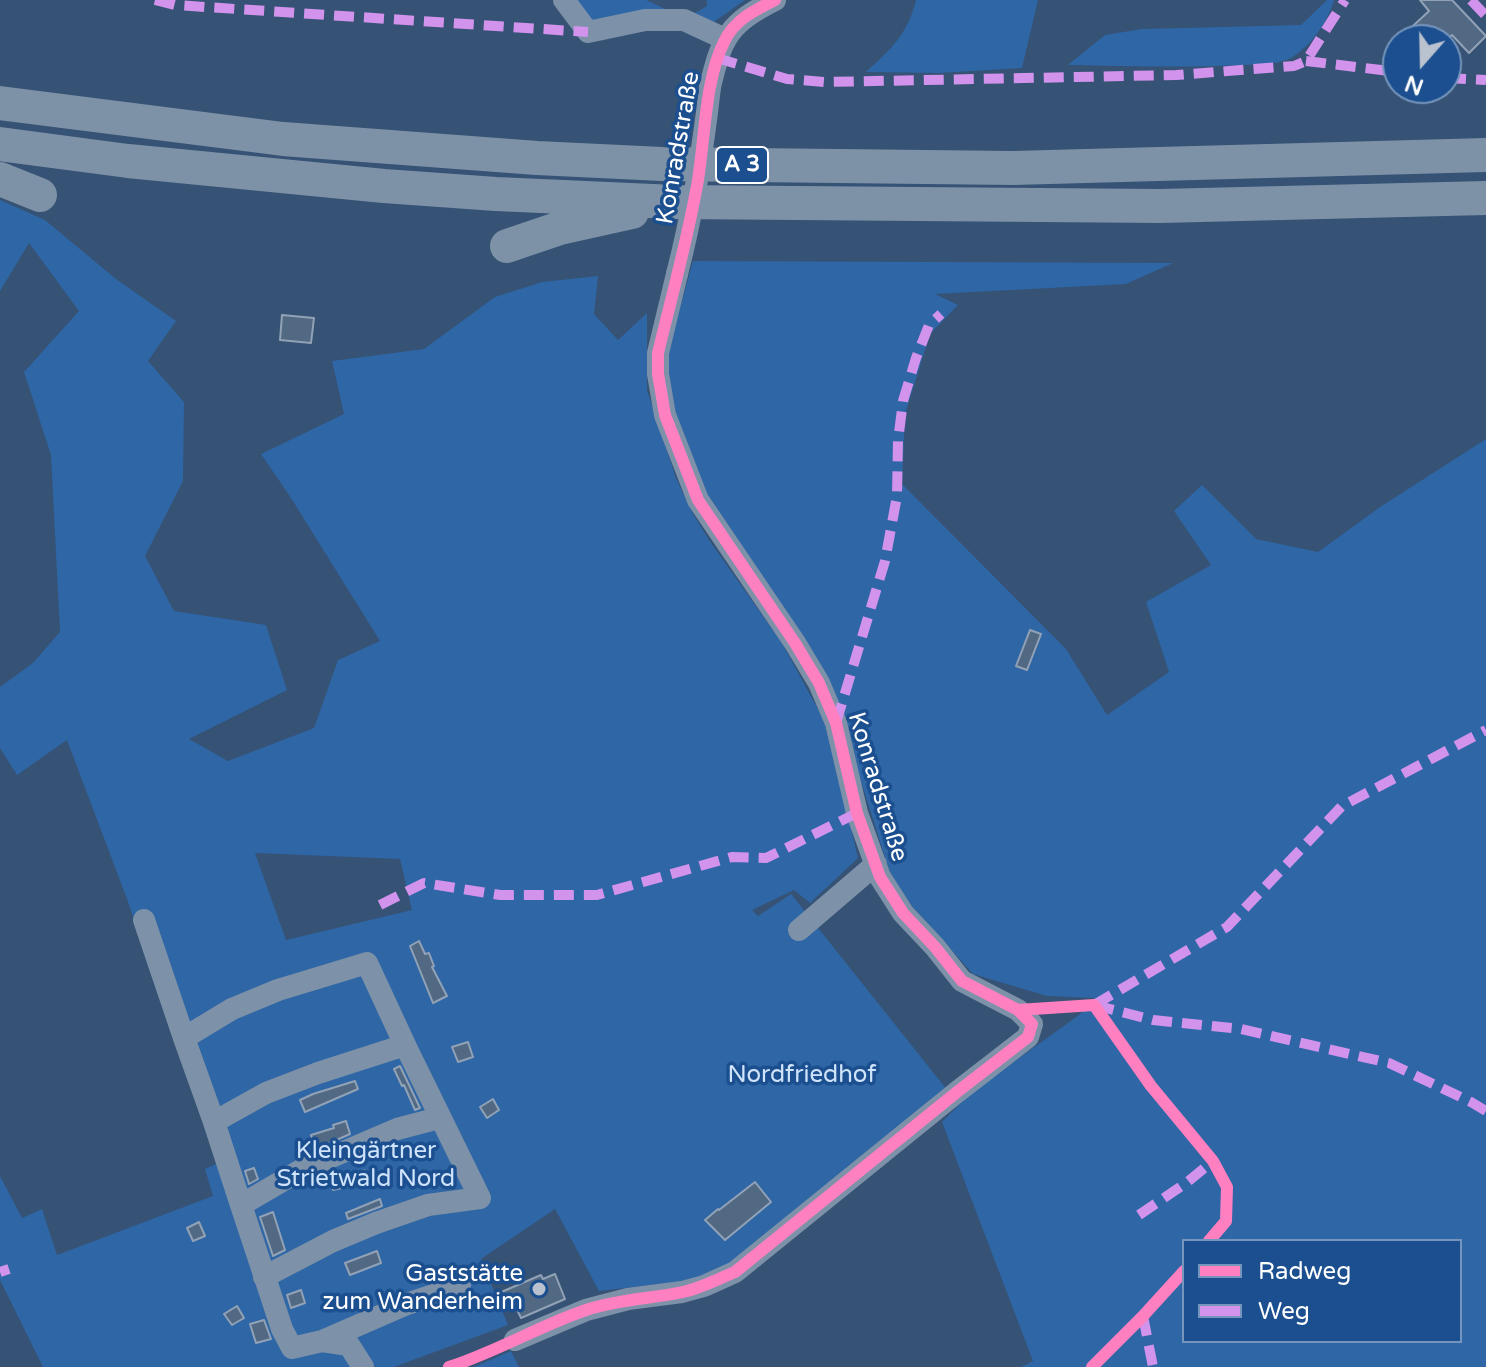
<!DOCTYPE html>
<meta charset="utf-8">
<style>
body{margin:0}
#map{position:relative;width:1486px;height:1367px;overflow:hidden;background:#365274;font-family:"Varela Round",sans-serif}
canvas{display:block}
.legend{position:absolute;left:1182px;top:1239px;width:280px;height:104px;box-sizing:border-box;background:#1b4f8f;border:2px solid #7695bc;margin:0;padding:10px 14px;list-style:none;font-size:24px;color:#fff}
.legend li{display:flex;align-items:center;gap:16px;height:40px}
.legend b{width:40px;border:2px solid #7695bc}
.north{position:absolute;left:1382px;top:24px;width:80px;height:80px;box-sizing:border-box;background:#1b4f8f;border:2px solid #7695bc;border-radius:50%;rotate:200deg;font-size:22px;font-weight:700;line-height:32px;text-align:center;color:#fff}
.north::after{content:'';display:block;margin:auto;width:28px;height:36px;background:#b9c2ce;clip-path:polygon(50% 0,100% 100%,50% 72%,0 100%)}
</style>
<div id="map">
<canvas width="1486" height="1367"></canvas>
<ul class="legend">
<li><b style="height:10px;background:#ff80c0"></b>Radweg</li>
<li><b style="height:10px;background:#d193ec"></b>Weg</li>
</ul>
<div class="north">N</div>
</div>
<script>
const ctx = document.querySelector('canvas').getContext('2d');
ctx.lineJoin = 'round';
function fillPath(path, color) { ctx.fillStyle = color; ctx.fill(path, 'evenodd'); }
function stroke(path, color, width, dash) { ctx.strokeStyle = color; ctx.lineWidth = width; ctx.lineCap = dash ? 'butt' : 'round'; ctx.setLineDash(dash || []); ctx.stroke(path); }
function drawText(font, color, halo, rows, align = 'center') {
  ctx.font = font + ' "Varela Round",sans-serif'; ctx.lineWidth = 7; ctx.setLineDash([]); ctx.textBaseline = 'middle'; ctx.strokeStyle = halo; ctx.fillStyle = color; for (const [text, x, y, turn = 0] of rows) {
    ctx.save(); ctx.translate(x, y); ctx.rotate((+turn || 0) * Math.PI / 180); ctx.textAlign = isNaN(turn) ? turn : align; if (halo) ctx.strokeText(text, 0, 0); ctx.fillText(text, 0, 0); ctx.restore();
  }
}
const green = new Path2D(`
 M573,0H646L672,12L591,21Z
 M707,0H745L711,24L690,16L707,6Z
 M916,0H1038L1022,68L939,73L866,72C892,48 907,35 916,0Z
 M1327,0H1334C1328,22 1311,46 1291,58C1277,65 1257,64 1242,65C1184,68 1126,66 1068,65L1105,35L1142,29L1301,25Z
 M0,200L45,220L116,279L176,321L148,361L184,402L183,481L145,556L174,611L266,625L287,690L189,739L228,761L314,728L338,660L380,641L291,498L261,454L344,414L332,361L424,349L495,297L542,282L598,276L594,314L618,340L647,313V390L676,478L692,512L709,540L782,643L826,724L858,858L810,903L794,890L752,910L758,916L791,894L948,1091L727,1268L705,1279L599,1291L555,1209L481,1259L508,1325L394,1367H43L0,1280V1176L22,1218L42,1209L57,1255L213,1196L205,1169L218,1163L127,899L67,740L17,775L0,748V687L33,663L60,632L51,455L24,372L79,311L29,243L0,291ZM255,853L400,859L412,910L286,940Z
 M693,261L1173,263L1126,284L935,294L958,305L930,334L905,414L902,484L1066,649L1107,715L1169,672L1146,602L1211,565L1174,511L1202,485L1256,539L1318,552L1380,507L1486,439V1367H1021L1033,1361L942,1122L972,1092L1079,1015L1095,998L1047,996L973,974L894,886L848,740L704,497L677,422L668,375V351ZM1184,1241H1460V1341H1184Z
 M511,1351L519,1367H474Z`);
const building = new Path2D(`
 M1420,0H1452L1486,36L1469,53L1452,35L1447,40H1398L1429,11Z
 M282,315L314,318L311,343L280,340Z
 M1030,630L1041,634L1027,670L1016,666Z
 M419,941L425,954L429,953L434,966L432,967L447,996L433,1003L410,946Z
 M468,1042L473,1057L458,1062L452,1047Z
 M400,1066L420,1108L415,1110L404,1085L402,1086L394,1069Z
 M355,1081L358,1089L305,1112L300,1100L313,1094Z
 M493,1099L499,1110L487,1118L480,1107Z
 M346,1121L350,1134L316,1149L311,1135L334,1128L333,1125Z
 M254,1168L258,1179L249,1184L245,1171Z
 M365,1170L368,1182L333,1190L330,1178Z
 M755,1182L771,1202L725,1240L705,1220L718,1209L719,1210Z
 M380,1199L382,1206L348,1219L346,1213Z
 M273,1212L285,1250L273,1256L260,1217Z
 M199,1222L205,1236L193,1241L187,1228Z
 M377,1251L381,1263L350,1275L345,1263Z
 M555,1274L565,1299L521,1318L514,1303L505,1307L499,1293L541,1275L543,1279Z
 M301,1290L305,1303L291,1308L287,1295Z
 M237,1306L244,1318L232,1325L224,1314Z
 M264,1320L271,1339L256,1343L250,1324Z`);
const minor = new Path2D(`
 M564,0L588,32L645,20H684L725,39
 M710,87C722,37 728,24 775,0
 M144,920L184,1038
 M799,930L876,864
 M439,1118L397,1129L301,1170L241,1205L282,1329L292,1348L322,1341L407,1304L460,1286
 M214,1122L266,1093L318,1073L405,1045L367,963L278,990L232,1009L184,1038L214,1122L241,1205
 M264,1277L333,1241L376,1223L428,1205L480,1198L405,1045
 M515,1340L586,1310L628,1299L682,1292L704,1286L735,1272L957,1092L1028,1037L1032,1024L1018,1010L962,981L935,947L903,913L880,877L857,813L836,723L819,683L795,643L698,500L665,415L658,374V353L677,274
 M322,1341L349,1345L363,1367`);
const highway = new Path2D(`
 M0,103L283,139L537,158L662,164L1013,168L1486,155
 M0,144L128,161L384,186L496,194L675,202L1160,206L1486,198
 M0,179L40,195
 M507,246L560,228L632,212`);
const minorBridge = new Path2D(`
 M677,274C693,212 703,150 710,87`);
const quiet = new Path2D(`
 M155,0L175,5L588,32
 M1471,0L1486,16
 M717,58L787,79L825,82L1176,75L1294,66L1306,61L1345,0
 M1306,61L1398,72
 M1446,78L1486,80
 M836,723L885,561L897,496L898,441L903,401L916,358L929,325L941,314
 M380,905L424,883L500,895H597L732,857L766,858L857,813
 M1094,1005L1153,1020L1241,1029L1389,1063L1471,1102L1486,1111
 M1094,1005L1227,927L1342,806L1486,730
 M1139,1215L1186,1183L1213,1161
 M0,1272L9,1269
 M1143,1316L1153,1367`);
const cycleway = new Path2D(`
 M1018,1010L1094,1005L1151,1086L1213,1161L1227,1187L1226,1221L1209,1241
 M449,1367C496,1352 539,1326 586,1310C619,1299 650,1299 683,1292C701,1288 718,1279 735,1272L957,1092L1028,1037L1032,1024L1018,1010L962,981L935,947L903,913L880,877L857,813L836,723L819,683L795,643L698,500L665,415L658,374V353C672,295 688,238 698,180C705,137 705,80 724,42C734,20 755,10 775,0
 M1092,1367L1143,1316L1184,1271`);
const markers = [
 [539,1289,8,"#b9c2ce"]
];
const shields = [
 [742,165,52]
];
const shieldNames = [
 ["A 3",742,165]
];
const streetNames = [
 ["Konradstraße",679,148,-80],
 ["Konradstraße",877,787,73]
];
const parkNames = [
 ["Nordfriedhof",802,1076],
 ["Kleingärtner",366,1152],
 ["Strietwald Nord",366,1180]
];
const poiNames = [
 ["Gaststätte",523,1275],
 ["zum Wanderheim",523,1303]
];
fillPath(green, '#2f66a5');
fillPath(building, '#526984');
stroke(building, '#92a2b6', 2);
stroke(minor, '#7d92a8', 22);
stroke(highway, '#7e92a7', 34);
stroke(minorBridge, '#7d92a8', 22);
stroke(quiet, '#d193ec', 10, [20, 10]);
stroke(cycleway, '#ff80c0', 12);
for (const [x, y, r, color] of markers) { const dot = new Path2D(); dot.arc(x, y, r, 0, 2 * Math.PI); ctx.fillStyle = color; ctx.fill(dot); stroke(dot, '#1b4f8f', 3); }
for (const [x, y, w] of shields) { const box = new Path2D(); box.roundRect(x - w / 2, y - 18, w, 36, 6); ctx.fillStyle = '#1b4f8f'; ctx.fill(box); stroke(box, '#fff', 2); }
drawText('bold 22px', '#fff', null, shieldNames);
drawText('24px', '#fff', '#1b4f8f', streetNames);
drawText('24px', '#cfe3fa', '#1b4f8f', parkNames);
drawText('24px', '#fff', '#1b4f8f', poiNames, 'right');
</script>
